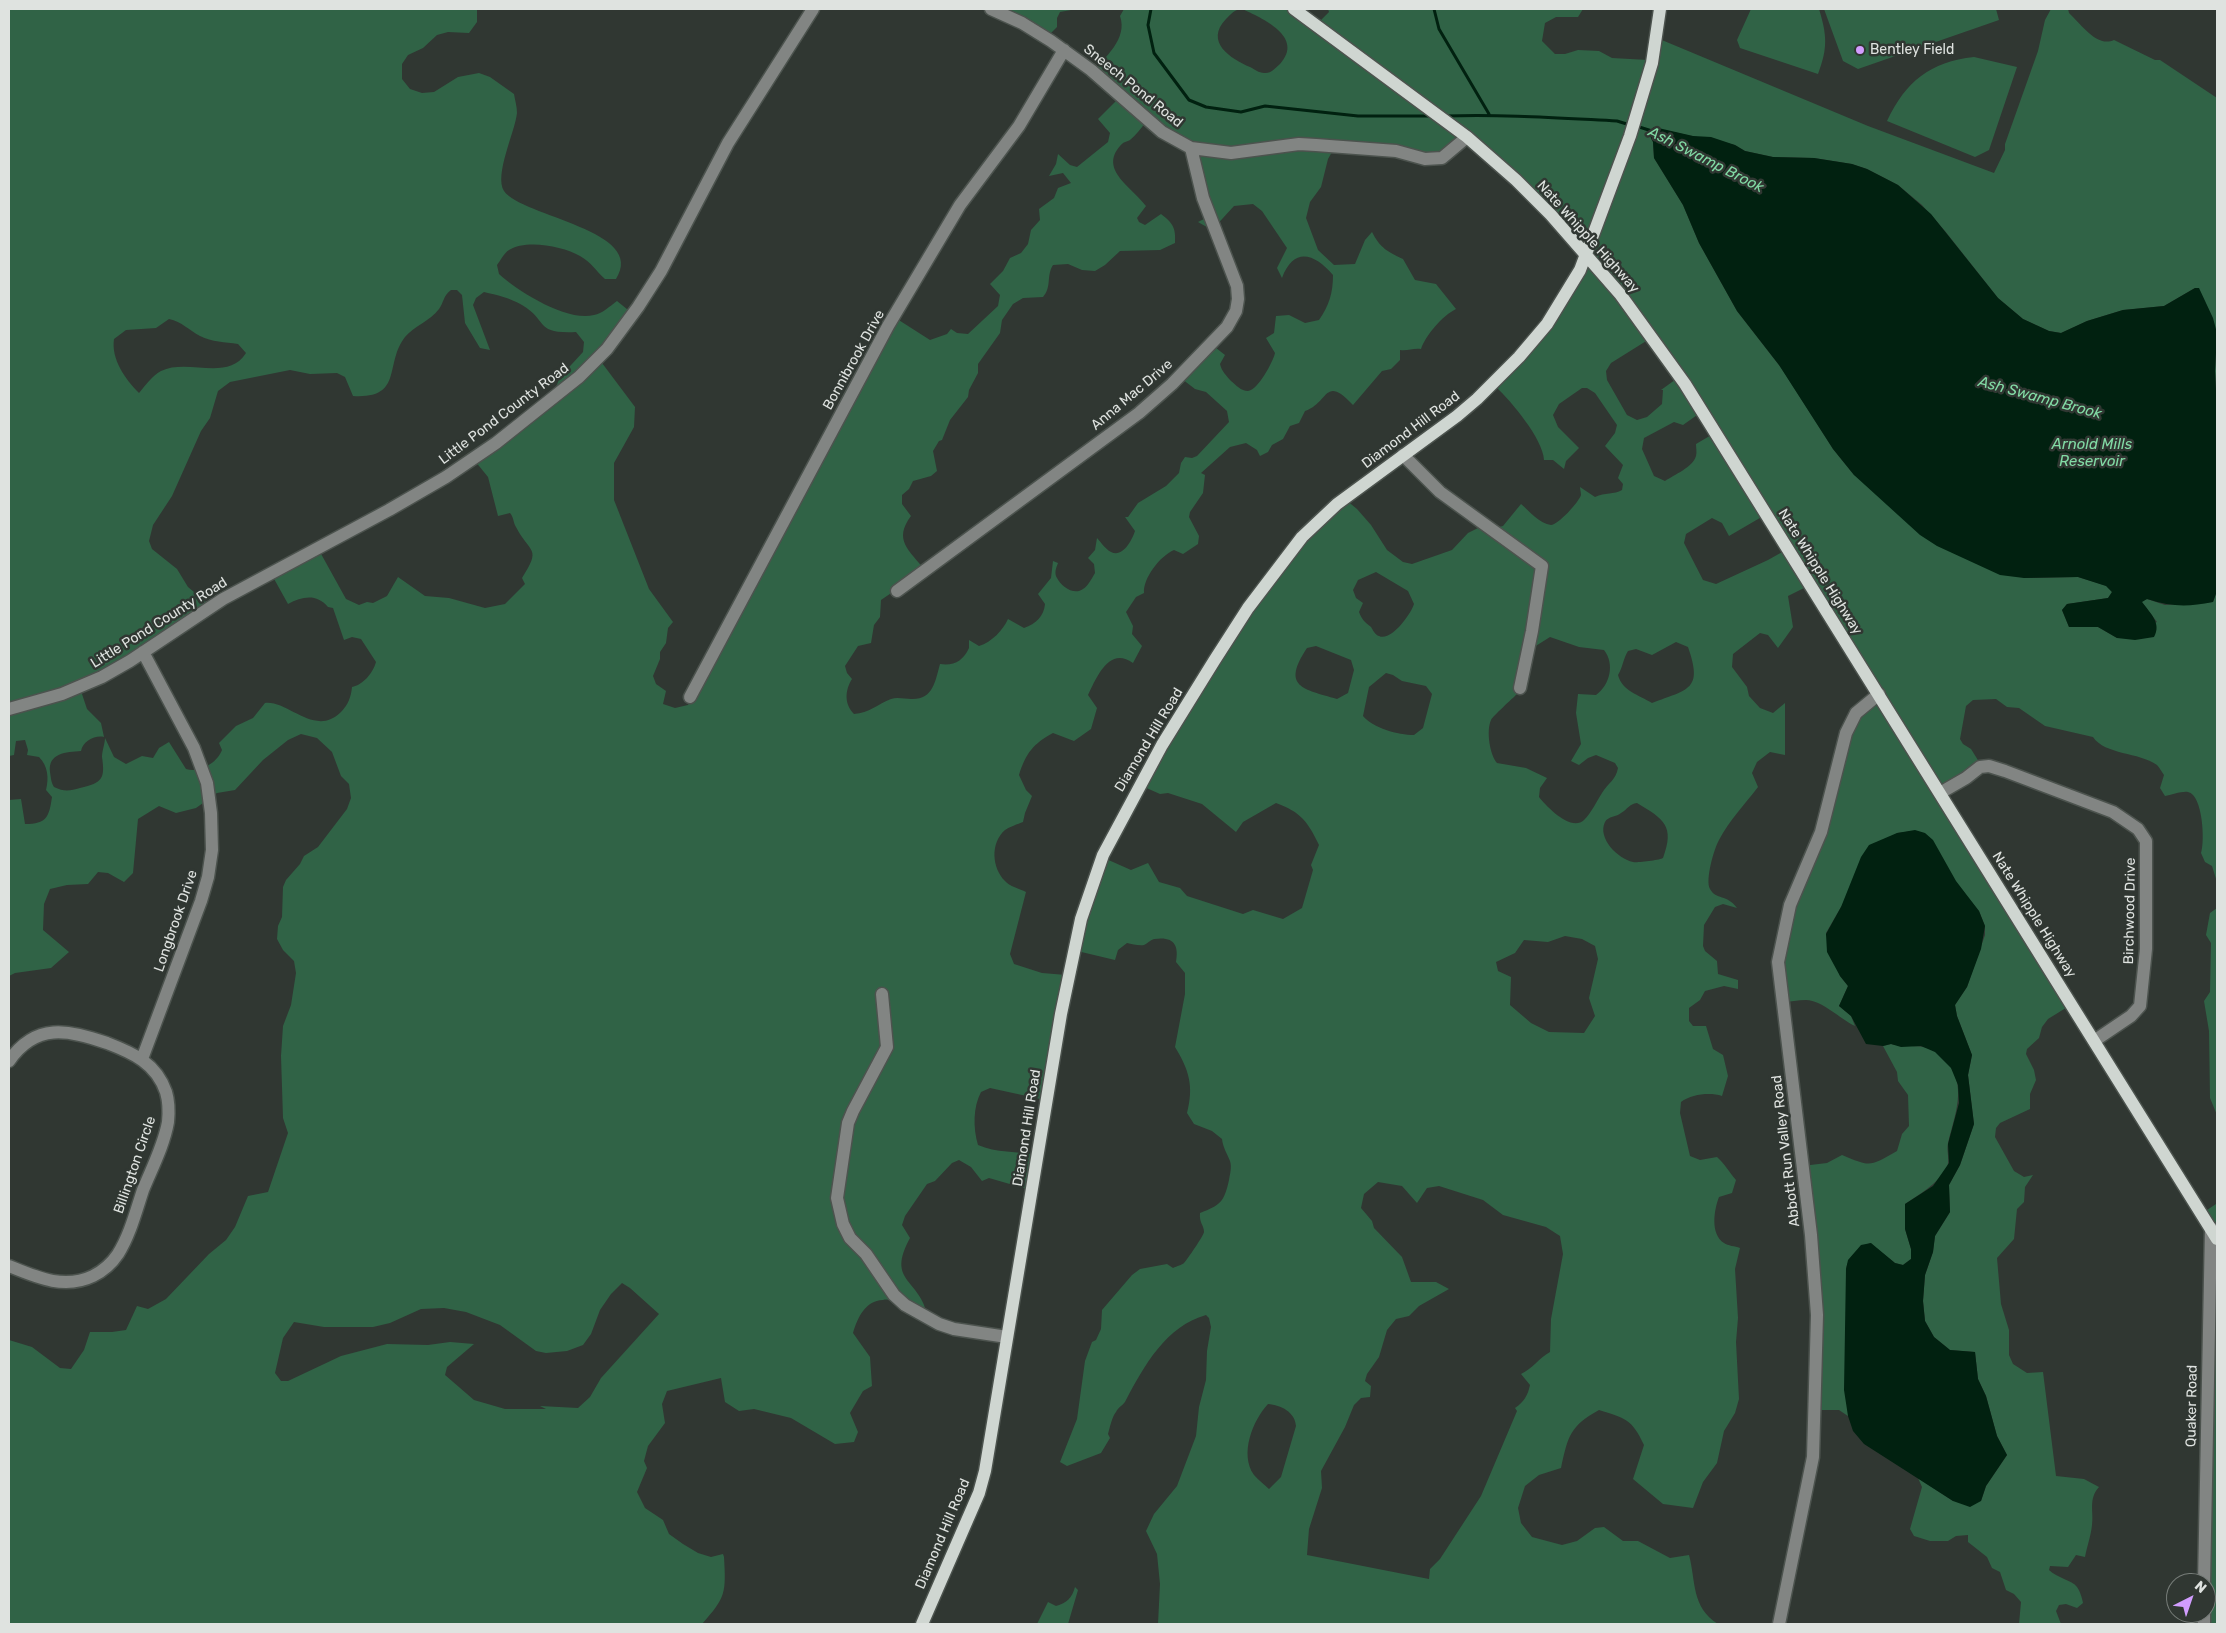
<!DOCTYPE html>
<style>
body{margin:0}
#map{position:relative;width:2226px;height:1633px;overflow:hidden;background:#303732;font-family:Rubik,sans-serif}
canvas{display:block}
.frame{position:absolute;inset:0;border:10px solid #dfe3e0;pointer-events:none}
.north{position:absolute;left:2166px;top:1573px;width:50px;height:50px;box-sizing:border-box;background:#303732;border:1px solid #767c78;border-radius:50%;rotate:41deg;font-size:14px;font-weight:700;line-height:20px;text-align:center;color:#dfe3e0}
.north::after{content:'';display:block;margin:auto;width:18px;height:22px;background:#d19dfe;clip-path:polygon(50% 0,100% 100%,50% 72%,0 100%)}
</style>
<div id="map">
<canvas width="2226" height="1633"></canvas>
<div class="frame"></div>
<div class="north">N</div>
</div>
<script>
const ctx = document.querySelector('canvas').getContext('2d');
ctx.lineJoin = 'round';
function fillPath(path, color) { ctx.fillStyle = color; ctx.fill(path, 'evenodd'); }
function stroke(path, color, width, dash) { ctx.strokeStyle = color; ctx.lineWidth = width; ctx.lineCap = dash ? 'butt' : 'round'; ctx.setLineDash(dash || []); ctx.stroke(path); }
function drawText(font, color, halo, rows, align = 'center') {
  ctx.font = font + ' Rubik,sans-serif'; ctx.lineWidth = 5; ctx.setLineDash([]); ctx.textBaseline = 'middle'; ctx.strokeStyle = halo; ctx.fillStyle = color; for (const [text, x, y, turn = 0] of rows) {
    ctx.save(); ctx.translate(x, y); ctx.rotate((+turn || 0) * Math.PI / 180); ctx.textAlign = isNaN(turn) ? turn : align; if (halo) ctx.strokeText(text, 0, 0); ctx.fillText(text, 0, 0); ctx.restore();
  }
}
const green = new Path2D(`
 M9,9H477V22L469,33L448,32L437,35L423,48L408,55L402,64V79L410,89L422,93L434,92L458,77L479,73L490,77L514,94C515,100 517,107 517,113C515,132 494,175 504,191C522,217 648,230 616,279H605C596,271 591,262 580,256C563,246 526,239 509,250C504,253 501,260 497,265L499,274C519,292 567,322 594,315C602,314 610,306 617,301L633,314L602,363L635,407L634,427L614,463V500L649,589L673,622L668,628L666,643L660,652V659L653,676L656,684L666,691L663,704L675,708L688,705L894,317L930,340L947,334L951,329L957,333L968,334L998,306L1000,295L990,284L1003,271L1010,258L1021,253L1028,244L1031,230L1040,220L1039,209L1054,198L1058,188L1071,183L1063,173L1049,176L1056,164L1058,154L1070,165L1077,167L1108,142L1110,133L1098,119L1119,98L1092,73C1105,57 1128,39 1120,16L1124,9H1241C1234,10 1231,14 1226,19C1204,42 1231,59 1250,67C1254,69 1259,73 1264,73C1271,74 1275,68 1280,64C1305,37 1262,18 1242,9H1292L1315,26L1329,12L1328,9H1583L1578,17H1556L1545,23L1542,41L1555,54H1565L1578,50L1599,51L1612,58L1648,60L1657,38L1868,126L1994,173L2005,150V144L2038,51L2045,20L2051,9H2068L2069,13C2081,24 2097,48 2114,40L2155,60H2160L2217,98V410L2215,371L2217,333L2195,288L2164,306L2123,310L2087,321L2061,333L2049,331L2023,319L1998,298L1945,231L1922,205L1898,185L1867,169L1852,164L1814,158L1773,157L1745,151L1735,145L1654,128L1651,138L1653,142L1654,158L1683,205L1699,243L1737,311L1782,369L1833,449L1854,475L2024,578L2078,577L2107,586L2112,592L2108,598L2067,604L2062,610L2069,627H2098L2117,638L2157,622L2141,601L2147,599L2165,605L2213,602L2217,591V882L2212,866L2205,862L2201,853C2205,842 2203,795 2188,792C2182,791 2171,795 2165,796L2160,788L2164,775C2162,772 2159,767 2157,765C2139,752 2105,755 2093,737L2045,726L2019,708L2007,707L1996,699L1973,700L1966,706L1960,739L1963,744L1971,749L1981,765L1940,797L2069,1006L2048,1019L2042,1027L2039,1038L2027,1049L2026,1054L2034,1070L2036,1080L2030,1094V1109L2000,1123L1996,1128L1995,1137L2014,1171L2024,1177L2033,1175L2025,1187L2024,1202L2017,1209L2014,1239L1997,1258L2001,1304L2009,1330V1355L2013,1364L2027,1373L2043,1372L2056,1476L2084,1479L2099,1487C2088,1499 2094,1512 2092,1525C2091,1536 2087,1546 2085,1557L2076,1555L2068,1567L2050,1566L2049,1570C2057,1578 2072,1580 2077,1587C2080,1591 2082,1598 2083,1603L2077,1608L2066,1604L2059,1605L2056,1611L2061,1624H2019L2021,1602L2014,1594L2006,1590L2000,1572L1992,1568L1987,1557L1968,1542V1535L1956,1536L1948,1541H1930L1914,1536L1910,1529L1922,1487L1918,1478L1953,1501H1981L1986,1486L2007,1455L1997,1436L1986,1396L1978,1379L1975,1352L1950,1350L1934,1337L1925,1321L1923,1301L1925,1275L1933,1252L1935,1236L1950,1212L1949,1185L1960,1165L1974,1124L1968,1075L1972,1055L1957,1016L1955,1005L1967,987L1985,935V926L1979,911L1914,831L1897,833L1841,907L1826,933L1840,976L1848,986L1839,1006L1851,1016L1855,1026C1839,1018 1823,1001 1806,1000C1798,1000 1790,1002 1782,1002L1777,947L1812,856L1844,734L1876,698L1808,586L1788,596L1793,627L1778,648L1768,635L1760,633L1733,654L1732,667L1747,687L1749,696L1760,708L1773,713L1785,703V755L1770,752L1757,762L1752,773L1758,787C1745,804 1729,821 1719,840C1714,849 1705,880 1710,889C1716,900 1727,894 1737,908L1723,904L1715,907L1704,925L1703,946L1705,951L1717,961L1718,974L1738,980V989L1724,986L1705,991L1700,1000L1689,1008V1021L1693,1026H1706L1713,1049L1723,1055L1728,1076L1722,1096C1710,1092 1692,1094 1681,1102L1680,1113L1690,1156L1700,1160L1717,1157C1725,1164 1729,1172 1736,1180L1732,1193L1719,1197C1714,1210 1710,1234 1724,1243C1728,1246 1735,1246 1740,1248L1735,1269L1738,1318L1736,1342L1739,1399L1735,1413L1724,1431L1717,1463L1703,1482L1693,1508L1663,1504L1633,1479L1644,1445C1632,1419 1625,1418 1599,1410C1570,1426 1568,1436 1561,1468L1539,1475L1525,1486L1518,1508L1521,1523L1532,1537L1562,1545L1577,1541L1595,1528L1604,1527L1623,1541H1638L1670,1558L1689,1555C1696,1581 1691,1607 1718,1624H1158L1160,1584L1157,1554L1146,1531L1154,1514L1177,1486L1196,1436L1199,1407L1206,1380L1207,1351L1211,1327L1209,1318L1206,1315C1166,1326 1144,1366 1126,1400C1124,1405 1118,1407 1116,1412C1112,1417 1110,1427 1108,1434L1110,1438L1101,1453L1067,1466L1060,1462L1077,1419L1085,1361L1092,1342L1096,1340L1101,1329L1102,1310L1132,1275L1140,1269L1167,1264L1173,1268C1177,1266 1182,1265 1184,1263C1187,1260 1204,1235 1204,1232C1204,1225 1199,1223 1200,1213C1221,1205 1224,1202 1229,1180C1230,1174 1232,1167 1230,1161C1227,1153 1223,1148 1222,1139L1212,1131L1194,1124L1187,1113C1194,1086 1189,1070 1175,1047L1185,994V973L1176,962C1179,945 1174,936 1154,939C1150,940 1147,944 1144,945C1139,946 1132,944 1127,943L1118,950L1115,960L1073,950L1104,858L1131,870L1148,863L1159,882L1180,888L1187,896L1243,914L1253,910L1283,919L1302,908L1313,870L1311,865L1319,845C1308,822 1301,812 1276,803L1243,822L1236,832L1202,804L1168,793L1160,794L1142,786L1214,666L1303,540L1346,500L1357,509L1371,525L1387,550L1403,562L1412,564L1452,550L1468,533L1484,525L1491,529L1503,526L1521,504C1529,511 1540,524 1551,525C1558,525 1579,502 1581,495C1581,493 1580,488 1580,487L1595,497C1605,492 1614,495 1622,490L1623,484L1618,478L1623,465L1605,446L1615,433L1617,425L1595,393L1587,388H1582L1559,404L1553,415L1558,427L1579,448L1566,461L1564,469L1553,460H1544C1543,439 1511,401 1496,387L1586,257L1466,139L1445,155L1336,145L1328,159L1321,187L1310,202L1306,218L1318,250L1334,265L1355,264L1365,240L1372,232C1380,248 1388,252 1403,259L1415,280L1436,284L1456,309C1442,316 1426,335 1421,349C1413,348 1408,351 1400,350V360L1391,369L1382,371L1353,405C1324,374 1329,403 1305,411L1299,423L1290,426L1283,439L1272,445L1268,452L1260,456L1257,450L1246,443L1230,447L1201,473L1205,475L1203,493L1190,512L1189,517L1199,536L1198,544L1183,554L1174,550C1160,556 1143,578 1144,593L1136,597L1126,612L1133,626L1132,634L1142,646L1133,663C1109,646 1097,677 1088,695L1097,708L1091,729L1074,741L1053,733C1033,744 1026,753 1019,775L1026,790L1032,796L1025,813L1023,822C1018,824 1009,827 1005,830C990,843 992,868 1005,881C1009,886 1020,889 1026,892L1010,954L1014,964L1042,973L1066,975L1045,1100L990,1088L981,1092C973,1107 973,1128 978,1145C996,1153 1017,1151 1037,1155L1027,1189L989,1178L982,1181L971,1167L959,1160L952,1163L935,1181L927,1184L905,1216L902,1225L910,1238C886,1282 919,1278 927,1314L920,1313L910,1315C906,1311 901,1305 895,1302C892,1300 887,1299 883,1300C865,1301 858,1317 853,1333L870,1357L872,1386L863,1391L850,1413L858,1432L854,1442L835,1444L791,1418L754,1409L739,1411L725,1402L721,1378L667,1391L662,1404L665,1423L648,1446L644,1461L647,1468L637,1492L645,1508L663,1520L669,1534L683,1544L698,1553L711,1557L723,1554L724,1557C726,1593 726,1597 702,1624H9V1340L32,1347L60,1368L71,1369L84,1350L90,1332H112L126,1330L137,1306L148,1309L166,1299L209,1254L226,1240L235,1227L248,1196L268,1192L288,1133L283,1118L281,1056L283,1026L291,1005L296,973L294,961L283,950L277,939L278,926L282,917L283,887L286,880L300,864L304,856L318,847L347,809L351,798L349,784L341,776L332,752L317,738L301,734L288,740L263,760L235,790L217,793L196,808L176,813L159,806L138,819L133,873L124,882L108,873L98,872L88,884L67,885L50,889L44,904L43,930L69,952L51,968L15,973L9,976V800L21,799L25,824C47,824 49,817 52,797L46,790C49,778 48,766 39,757L27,755L28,750L25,740L16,741L14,755L9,756ZM1146,122L1190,153L1206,218L1198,222L1212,230L1234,206L1253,204L1262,211L1287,248L1277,268L1282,278C1294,246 1315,254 1333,275C1333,293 1329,306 1319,320L1305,323L1289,315L1276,316L1274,333L1266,338L1275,353C1273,362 1258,390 1248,391C1241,391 1236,385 1231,381C1226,375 1222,372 1220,364L1225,355L1211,344L1182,379L1195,389L1206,392L1227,411L1229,422L1197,456L1192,458L1185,457L1181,463L1179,473L1166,486L1138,503L1128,517H1125L1135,531C1132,540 1123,558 1111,552C1105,549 1101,542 1097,538L1095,550L1088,558L1094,564L1095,573C1092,578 1088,586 1083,589C1074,596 1061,586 1057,578C1054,573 1056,568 1058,563L1053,561L1051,578L1038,594L1045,604C1044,616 1036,624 1024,628L1008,619C1003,630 992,642 979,646L969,640V648C963,661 954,666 940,664C935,682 933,700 911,699C905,699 897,697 891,699C878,704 869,713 854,714C844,704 845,690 852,679L847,673L845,666L858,646L871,643L874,625L880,617L881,600L925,570C909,550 893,540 911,516L902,504V495L909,489L913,481L931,476L937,471L933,451L939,441L942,440L950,420L968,397L969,390L978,373V364L1000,333L1002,320L1013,304L1023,298L1043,297C1052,287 1046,276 1053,265L1068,264L1082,270L1095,271L1105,265L1120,251L1160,250L1175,243C1176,228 1173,223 1161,214L1145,225L1139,222L1137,218L1146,206C1132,187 1099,170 1120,146C1123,142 1126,142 1130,140C1136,135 1141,128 1146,122ZM451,290H457L462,295L465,323L480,348L490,350L473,305L476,298L484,292C497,295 510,298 522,305C549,321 534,334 576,332L584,342L583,352L560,377L552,397L475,461L488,477L498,516L510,513C514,518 513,522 516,527C530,554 542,547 522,578L525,584L505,604L485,608L449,598L425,596L398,577L387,596L373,603L367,602L359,605L346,599L320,552L273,577L288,604C302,597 316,593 328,607L333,608L344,640L352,637L361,639L376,662C373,673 363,685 352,687C351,697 348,705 341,712C315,738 288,700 265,703L253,718L236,726L219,743L222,750C217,763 200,773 186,769L169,742L159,748L153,758L142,756L126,764L114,757L105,738C105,743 102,751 102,757C105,778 103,783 80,788C70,791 64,792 54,787C51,782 51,778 50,772C48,753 66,752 81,751C83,741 95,735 104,737L101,723L87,709L80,688L213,608L188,587L177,569L152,549L149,541L153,525L172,496L201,431L210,418L218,391L230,382L290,370L310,374L337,373L345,377L353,396C404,399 384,364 405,337C414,326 430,321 439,309C444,302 443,296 451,290ZM169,319C182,322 189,330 200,336C212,342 225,342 238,344L246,353C228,382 188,358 161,371C152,376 145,386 139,393C125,379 111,359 114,339L126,330L156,328ZM1651,338L1679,377L1661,390H1663L1662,404L1647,417L1637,420L1627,415L1607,380L1606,371L1611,363ZM1700,413L1713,434L1696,444C1696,448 1697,452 1696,456C1693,467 1674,475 1665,481L1654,476L1642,449L1644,438L1674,422L1683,425ZM1765,515L1784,551L1768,560L1716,584L1703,580L1684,543L1686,534L1712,518L1722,523L1729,536ZM1376,572L1408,591L1414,604C1411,614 1391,642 1379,636C1375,635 1373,630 1371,627C1365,622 1362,620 1359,612L1363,603L1356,598L1353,590L1358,580ZM1550,637L1579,647L1604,650C1615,664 1610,685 1596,695L1578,694L1576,713L1581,744L1571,761L1579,765L1588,758L1596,755L1615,763L1618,768C1616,780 1608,783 1602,793C1596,802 1592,812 1584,820C1571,832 1547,807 1539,797L1540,788L1547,778L1526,768L1497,763C1490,755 1486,731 1491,720C1493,716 1512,699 1517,694L1521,653L1531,649ZM1676,642L1688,647C1703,690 1689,689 1652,703C1639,695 1622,691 1618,675C1623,667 1623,659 1628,651L1636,649L1652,655ZM1316,646L1351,660L1354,670L1348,693L1337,699C1303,689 1281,687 1307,648ZM1386,673L1393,675L1402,681L1426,686L1432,694L1423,728L1414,735C1398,735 1373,728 1363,716L1369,687ZM1637,803C1664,819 1675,826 1663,858C1660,860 1637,863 1633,862C1618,859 1597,838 1605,822C1608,816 1617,817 1621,813C1628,809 1629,804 1637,803ZM1565,936L1582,939L1595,946L1598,959L1589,998L1595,1016L1584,1033L1549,1032L1531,1023L1510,1005L1511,977L1498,971L1496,962L1515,953L1524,940L1548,942ZM1378,1182L1402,1186L1417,1203L1427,1188L1439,1186L1483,1200L1503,1215L1546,1227L1560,1236L1563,1254L1551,1319L1550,1352C1539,1358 1532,1369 1521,1374L1530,1385C1528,1395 1524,1402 1515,1408L1517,1411L1481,1496L1440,1559L1430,1569L1429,1579L1307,1555L1309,1529L1322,1488L1321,1471L1345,1427L1354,1405L1361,1398L1370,1397L1371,1386L1365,1381L1367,1374L1379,1357L1387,1330L1396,1319L1409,1316L1419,1306L1449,1289L1436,1282H1411L1402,1257L1374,1228L1372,1221L1361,1208L1364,1194ZM622,1283L630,1288L659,1314L601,1378L590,1397L578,1408L540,1406L546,1409H505L474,1400L445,1375L447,1367L474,1344L450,1342L428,1345L387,1344L341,1356L288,1381H281L275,1373L283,1338L294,1322L324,1327H373L390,1323L421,1309L444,1308L466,1312L500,1325L536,1351L546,1353L567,1351L583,1345L591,1334L600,1310L611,1294ZM1268,1404C1281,1405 1295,1412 1296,1426L1281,1477L1269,1489C1264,1484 1258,1480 1254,1475C1239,1454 1253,1420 1268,1404Z
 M987,9H1070L1071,10L1060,12L1057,18V27L1044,40Z
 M1751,9H1819C1827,35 1828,48 1818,74L1740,48L1737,40Z
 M1824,9H1996L1999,20L1858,69L1843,61Z
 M1974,57L2017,67L1989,150L1975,157L1887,121C1906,81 1930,62 1974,57Z
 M2217,908V1115L2210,1098L2209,1031L2204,1001L2210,992L2211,943L2206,935L2210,913Z
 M1891,1044C1906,1048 1923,1043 1936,1052C1971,1078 1956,1110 1948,1143C1946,1152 1951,1161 1946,1169C1936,1185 1920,1194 1905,1204V1229L1911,1249V1259L1903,1265L1895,1263L1870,1243C1857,1250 1850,1254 1846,1269L1848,1416L1839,1410H1815L1816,1357L1802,1166L1827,1163L1842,1155C1871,1167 1869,1167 1897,1151L1902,1134L1909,1126L1908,1095L1898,1081L1897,1072L1883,1046Z
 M2217,1168V1624H2202L2206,1613L2209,1238L2201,1214L2216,1204Z
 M1075,1587L1078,1590L1068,1624H1037L1048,1602L1056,1606C1067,1603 1072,1598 1075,1587Z`);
const water = new Path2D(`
 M1654,127L1693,136L1711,137L1735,145L1745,151L1773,157L1814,158L1852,164L1867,169L1898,185L1931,214L1998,298L2023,319L2049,331L2061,333L2087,321L2123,310L2164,306L2195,288H2199L2213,318L2217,333L2215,371L2217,410L2216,514L2217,591L2213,602C2187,607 2173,607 2147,599L2142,602C2150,613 2162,623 2154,637L2135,640L2117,638L2098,627H2069L2062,610L2067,604L2108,598L2112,592L2106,586L2078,577L2024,578L2000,575L1937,546L1920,535L1854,475L1833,449L1779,365L1737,311L1699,243L1683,205L1654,158L1653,142L1648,132Z
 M1915,830L1925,833L1933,840L1956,881L1979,911L1985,926L1981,949L1967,987L1955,1005L1957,1016L1972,1055L1968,1075L1974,1124L1960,1165L1949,1185L1950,1212L1935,1236L1933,1252L1925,1275L1923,1301L1925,1321L1934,1337L1950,1350L1975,1352L1978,1379L1986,1396L1997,1436L2007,1455L1986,1486L1981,1501L1970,1507L1953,1501L1864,1444L1853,1431L1848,1416L1844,1390L1846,1269L1848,1260L1861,1245L1871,1243L1895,1263L1903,1265L1911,1259V1249L1905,1229V1204L1933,1186L1949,1163L1948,1144L1959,1103L1958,1085L1951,1068L1935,1052L1921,1046L1901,1047L1891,1044L1883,1046L1866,1044L1851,1016L1839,1006L1848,986L1840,976L1827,952L1826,934L1841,907L1861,857L1869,845L1897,833Z`);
const stream = new Path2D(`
 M1151,9L1148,25L1154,53L1189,100L1206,107L1241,112L1265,106L1358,116H1431
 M1434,9L1439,29L1489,114
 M1445,116C1502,114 1559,118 1617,121L1630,125
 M1636,126L1652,131`);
const minor = new Path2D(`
 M991,9L1022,23L1051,41L1091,70L1162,132L1191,148L1231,153L1299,144L1316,145L1396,151L1425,159L1442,158L1467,137
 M1403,455L1440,492L1542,566L1532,631L1520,688
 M897,591L1139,413L1172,384L1227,327L1236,311L1238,299L1237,286L1203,198L1191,148
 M690,697L888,326L960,205L1019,126L1064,50
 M9,709L62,694L102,677L130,661L223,599L389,510L446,477L496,443L579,377L607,349L638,307L661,271L728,143L813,9
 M1940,793L1966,778L1980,767L1989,766L2005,771L2113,812L2138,829L2146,841V949L2140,1006L2131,1016L2094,1041
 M882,994L887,1047L853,1111L848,1123L837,1198L843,1224L850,1238L866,1254L894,1295L905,1305L939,1324L954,1329L1007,1337
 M142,1059L201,901L208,877L212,850L211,813L207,783L194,748L143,652
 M9,1061C36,1022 68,1030 107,1043C133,1053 156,1063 166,1092C169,1102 169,1112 168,1122C164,1145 152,1168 143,1190C136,1211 130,1235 118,1254C112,1263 103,1271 93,1276C64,1290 36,1277 9,1266
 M2204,1583L2211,1228
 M1779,1624L1813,1457L1817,1315L1811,1235L1778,962L1790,905L1821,832L1846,733L1856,713L1879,694
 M2204,1624V1613`);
const major = new Path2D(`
 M1294,9L1467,137L1516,180L1551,215L1620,294L1685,384L2217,1239
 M922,1624L979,1493L985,1471L1061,1014L1081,919L1103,855L1162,745L1214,661L1248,608L1302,537L1337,504L1457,416L1477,399L1519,357L1547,324L1580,270L1630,136L1652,63L1660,9`);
const markers = [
 [1860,50,5,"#d19dfe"]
];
const poiNames = [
 ["Bentley Field",1870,50]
];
const streetNames = [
 ["Sneech Pond Road",1133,86,39],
 ["Nate Whipple Highway",1588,237,48],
 ["Bonnibrook Drive",854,360,-61],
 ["Anna Mac Drive",1132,395,-40],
 ["Little Pond County Road",504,414,-37],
 ["Diamond Hill Road",1411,430,-37],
 ["Nate Whipple Highway",1820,572,58],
 ["Little Pond County Road",159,623,-32],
 ["Diamond Hill Road",1149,740,-59],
 ["Birchwood Drive",2130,911,-89],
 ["Nate Whipple Highway",2034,915,58],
 ["Longbrook Drive",176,921,-71],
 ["Diamond Hill Road",1027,1128,-81],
 ["Abbott Run Valley Road",1786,1151,-97],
 ["Billington Circle",135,1165,-71],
 ["Quaker Road",2192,1406,-89],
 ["Diamond Hill Road",943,1534,-67]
];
const waterNames = [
 ["Ash Swamp Brook",1706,160,27],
 ["Ash Swamp Brook",2040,398,15],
 ["Arnold Mills",2092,445],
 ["Reservoir",2092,462]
];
fillPath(green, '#306346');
fillPath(water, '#012110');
stroke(stream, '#012110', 3);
stroke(minor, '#4c534e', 15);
stroke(major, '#4c534e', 15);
stroke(minor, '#828583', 12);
stroke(major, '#cfd6d1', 12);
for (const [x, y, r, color] of markers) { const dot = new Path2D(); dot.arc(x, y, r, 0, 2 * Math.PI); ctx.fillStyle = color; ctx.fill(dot); stroke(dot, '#303732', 2); }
drawText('14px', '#dfe3e0', '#303732', poiNames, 'left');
drawText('14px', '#dfe3e0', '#303732', streetNames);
drawText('italic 15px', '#82dba5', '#303732', waterNames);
</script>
